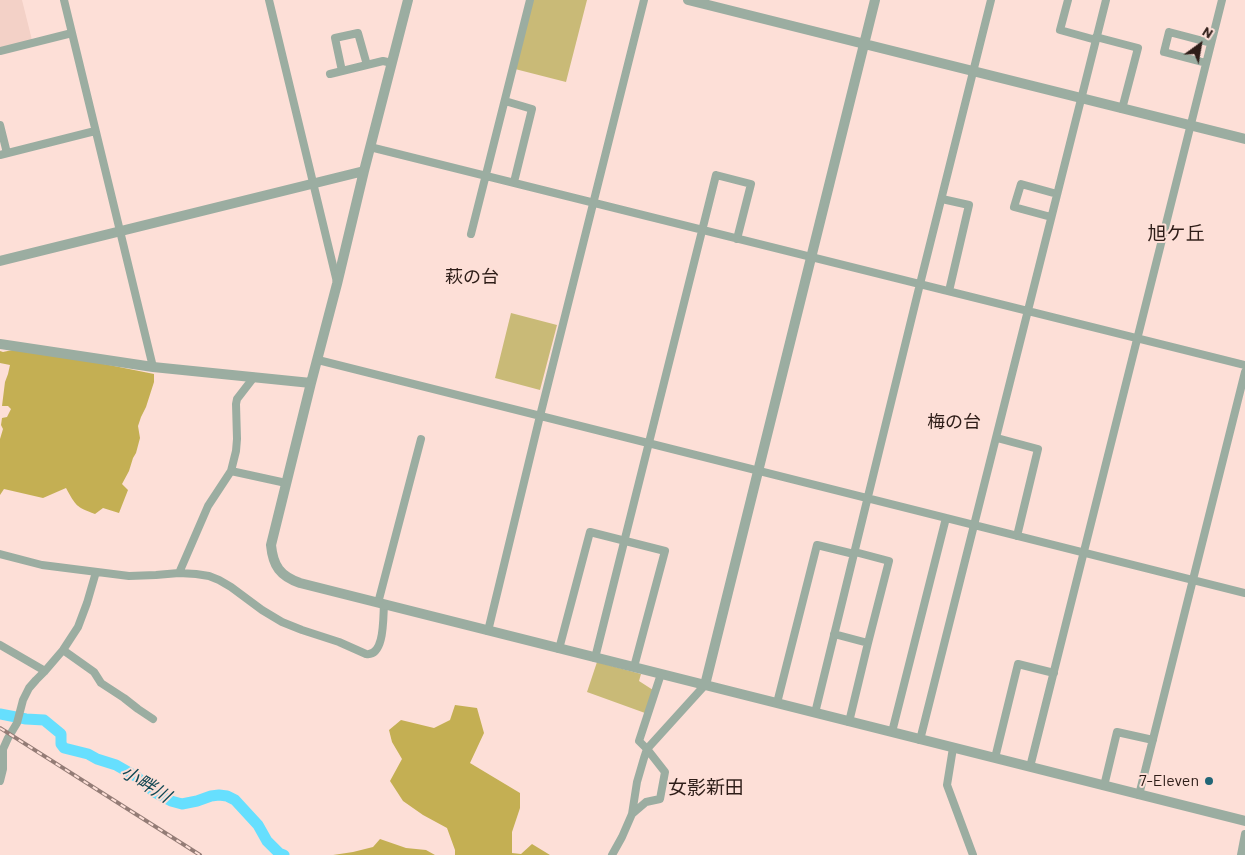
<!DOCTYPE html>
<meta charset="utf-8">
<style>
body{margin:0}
#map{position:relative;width:1245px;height:855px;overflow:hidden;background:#fddfd7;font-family:Barlow,sans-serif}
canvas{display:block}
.north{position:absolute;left:1175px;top:20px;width:50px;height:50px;-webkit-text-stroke:4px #fddfd7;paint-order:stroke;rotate:32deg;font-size:14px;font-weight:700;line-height:20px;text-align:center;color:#2e1d18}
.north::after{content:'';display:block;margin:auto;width:18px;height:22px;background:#2e1d18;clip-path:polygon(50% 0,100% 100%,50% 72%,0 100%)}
</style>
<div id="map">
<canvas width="1245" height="855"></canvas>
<div class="north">N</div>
</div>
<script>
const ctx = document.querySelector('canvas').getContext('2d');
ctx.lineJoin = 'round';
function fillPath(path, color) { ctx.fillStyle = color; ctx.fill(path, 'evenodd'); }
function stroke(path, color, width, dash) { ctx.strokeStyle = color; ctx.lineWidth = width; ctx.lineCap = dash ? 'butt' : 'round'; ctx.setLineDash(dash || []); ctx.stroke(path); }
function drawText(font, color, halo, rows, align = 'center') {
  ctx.font = font + ' Barlow,"Noto Sans JP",sans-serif'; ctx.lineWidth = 4; ctx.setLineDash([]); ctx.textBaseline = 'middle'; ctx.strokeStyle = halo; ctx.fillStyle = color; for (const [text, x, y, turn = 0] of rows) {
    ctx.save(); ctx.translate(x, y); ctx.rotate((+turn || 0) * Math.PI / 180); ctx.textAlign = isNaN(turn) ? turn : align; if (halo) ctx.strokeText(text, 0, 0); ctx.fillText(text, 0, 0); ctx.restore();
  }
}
const built = new Path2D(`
 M0,0H22L32,40L0,48Z`);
const green = new Path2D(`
 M532,0H587L566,82L515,69Z
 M511,313L557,325L540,390L495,378Z
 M597,662L641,674L639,681L653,690L645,713L587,692Z`);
const forest = new Path2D(`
 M17,349L84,360L154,374V382L146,407L141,417L138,426L140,438L136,453L133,458L129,471L122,484L128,490L119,513L103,508L95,514C76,507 76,506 66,488L43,498L4,489L0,495V439L3,429L1,425L2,418L7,417L11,409L8,406H2L5,382L8,374L10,365L0,363V351L3,352Z
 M455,705L477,708L484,733L470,763L520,793V808L512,832V853L521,854L532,844L550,855H455V850L447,828L423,815L403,801L390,781L402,759L392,742L389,730L401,720L434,728L450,720Z
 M380,839L406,848L426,850L435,855H333L353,852L373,847Z`);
const river = new Path2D(`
 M0,714L26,719L44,720L61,734V744L64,748L88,754L97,759L116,765L137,777L154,792L171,801L182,804L197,801L211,796L219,795L227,796L235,800L258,825L267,841L279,853L284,855`);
const minor = new Path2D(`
 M64,0L153,367
 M269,0L337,282
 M1068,0L1060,30L1096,40
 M1096,37L1138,48L1122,109
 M0,51L72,33
 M1206,63L1164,52L1169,32L1211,43
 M342,71L335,38L358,33L367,65
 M330,74L383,61L392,63
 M505,101L532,109L514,182
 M0,125L7,153
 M370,147L1245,365
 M0,155L95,131
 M942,199L969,205L949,291
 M1051,217L1014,207L1021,184L1057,194
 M471,234L530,0
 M318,360L1245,593
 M997,438L1038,449L1017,536
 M231,471L286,483
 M0,554L42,565L129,576L156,575L179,573L196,574L209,576L219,580L231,587L262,610L282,622L302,630L339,642L366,654C385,657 383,617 384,604
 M179,573L208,506L231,471L236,451L237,439L236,404L237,399L254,377
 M378,603L421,439
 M488,631L540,416L644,0
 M834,634L868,643
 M0,645L45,671
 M559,649L590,532L665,551L634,667
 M63,650L94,672L101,683L124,698L138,709L153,719
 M595,658L716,175L751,184L737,239
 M777,703L817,545L854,554
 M815,713L920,284L991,0
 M849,722L868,643L889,561L855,552
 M892,732L946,518
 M920,740L1106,0
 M953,748L947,785L973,855
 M995,758L1018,664L1054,673
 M1030,767C1095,512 1157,255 1222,0
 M0,781L3,769V749L8,738L17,723L23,700L29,688L36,680L45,671L63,650L78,627L87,603L96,572
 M1104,786L1117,732L1153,740
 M1139,795L1245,372
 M632,814L646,802L660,799L665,772L647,749L639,741L661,674
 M612,855L622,837L632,814L637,782L644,758L647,749L705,685
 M1241,855L1245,834`);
const tertiary = new Path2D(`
 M408,0L364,171L337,284L311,383L271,545C273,566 280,576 300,583L1245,821
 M688,0L1245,139
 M0,261L364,171
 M0,344L153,367L311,383
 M705,685L875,0`);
const rail = new Path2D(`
 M0,728L200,855`);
const markers = [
 [1209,781,5,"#216677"]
];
const poiNames = [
 ["7-Eleven",1199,781]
];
const neighbourhoodNames = [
 ["萩の台",472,277],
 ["梅の台",954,422]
];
const waterNames = [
 ["小畔川",146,784,31]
];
const quarterNames = [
 ["旭ケ丘",1176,234],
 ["女影新田",706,788]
];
fillPath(built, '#f3d1c7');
fillPath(green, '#c9ba77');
fillPath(forest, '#c4af53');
stroke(river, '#66dffe', 11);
stroke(minor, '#9bada1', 8);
stroke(tertiary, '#9bada1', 10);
stroke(rail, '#947c76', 4);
stroke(rail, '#fddfd7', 2, [5.5]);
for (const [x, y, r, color] of markers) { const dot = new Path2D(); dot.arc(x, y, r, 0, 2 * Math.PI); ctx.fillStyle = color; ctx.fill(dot); stroke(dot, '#fddfd7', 2); }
drawText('16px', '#2e1d18', '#fddfd7', poiNames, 'right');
drawText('18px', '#2e1d18', '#fddfd7', neighbourhoodNames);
drawText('italic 18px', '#104753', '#fddfd7', waterNames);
drawText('19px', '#2e1d18', '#fddfd7', quarterNames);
</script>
